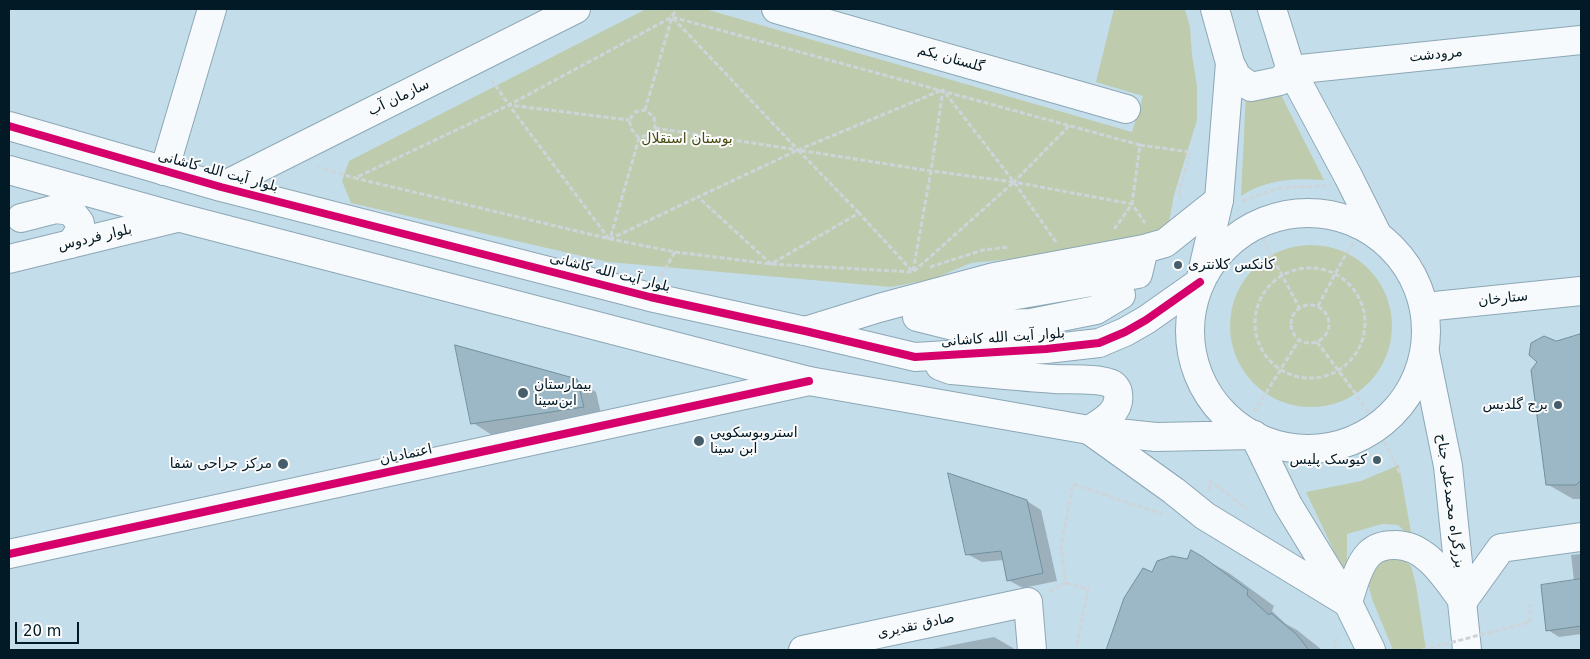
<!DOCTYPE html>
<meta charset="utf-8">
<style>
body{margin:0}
#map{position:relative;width:1590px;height:659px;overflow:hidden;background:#c4ddeb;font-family:"DejaVu Sans",sans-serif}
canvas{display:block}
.frame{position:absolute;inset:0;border:10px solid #021a26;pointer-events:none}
.scale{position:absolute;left:15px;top:622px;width:64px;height:22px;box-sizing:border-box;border:2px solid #021a26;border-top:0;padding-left:6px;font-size:15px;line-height:18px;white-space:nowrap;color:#021a26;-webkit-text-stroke:4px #fbfbfb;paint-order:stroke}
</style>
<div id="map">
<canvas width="1590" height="659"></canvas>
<div class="frame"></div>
<div class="scale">20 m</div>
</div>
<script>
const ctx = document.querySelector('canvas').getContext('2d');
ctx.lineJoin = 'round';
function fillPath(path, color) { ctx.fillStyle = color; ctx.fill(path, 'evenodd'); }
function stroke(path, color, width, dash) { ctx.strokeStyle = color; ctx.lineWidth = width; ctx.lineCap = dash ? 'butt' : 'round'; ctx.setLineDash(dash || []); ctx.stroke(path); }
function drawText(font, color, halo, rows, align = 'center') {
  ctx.font = font + ' "DejaVu Sans",Cairo,sans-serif'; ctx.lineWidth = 4; ctx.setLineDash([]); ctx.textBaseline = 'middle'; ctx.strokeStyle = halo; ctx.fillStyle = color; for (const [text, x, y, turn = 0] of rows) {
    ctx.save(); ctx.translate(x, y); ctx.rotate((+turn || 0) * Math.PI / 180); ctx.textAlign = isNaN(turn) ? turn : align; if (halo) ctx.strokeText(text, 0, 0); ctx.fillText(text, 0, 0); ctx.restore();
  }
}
const green = new Path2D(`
 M646,9H705L1132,132L1143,96L1096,82L1114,9H1185L1190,27L1192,55L1197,86V120L1174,195L1169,222L1163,228L1149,240L1107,249L971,263L933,279L891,287L608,262L351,203L342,181L349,161Z
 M1277,87L1324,180C1294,178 1267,179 1241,196L1246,93C1259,104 1267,98 1277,87Z
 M1230 326a81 81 0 1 1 162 0a81 81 0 1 1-162 0Z
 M1399,465L1412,538L1398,525L1382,524L1347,534V579L1306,492L1361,481Z
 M1401,558L1411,566L1416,585L1426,650H1393L1372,599L1368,584L1373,566L1382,559Z`);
const shadow = new Path2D(`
 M1581,329V499H1573L1547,484L1555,343L1579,336Z
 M577,380L596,392L602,418L492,435L473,423Z
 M1027,501L1041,510L1057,581L1023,588L1008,580L1004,560L982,562L967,554Z
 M1192,552L1229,573L1274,606L1272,611L1286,624L1297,630L1322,650H1107L1126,598L1152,574L1187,560Z
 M1581,554V634L1559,637L1548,630L1574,581L1571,555Z
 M994,637L1013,648L1014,650H927Z`);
const building = new Path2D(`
 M1581,334V480L1576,485H1546L1531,370L1537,362L1529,355L1531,343L1544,336L1556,341Z
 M455,345L577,379L584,407L471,424Z
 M948,473L1027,500L1043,573L1007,581L1001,551L966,555Z
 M1191,550L1203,557L1248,590L1247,595L1269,615L1271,613L1296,634L1309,650H1106L1124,598L1143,568L1152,572L1157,561L1172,556L1187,559Z
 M1581,579V626L1546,631L1541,585Z`);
const path = new Path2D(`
 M673,18L798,150
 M491,79L509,105
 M645,110L672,17L676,9
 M1069,126L1014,182L1132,204L1145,223
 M655,128L798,150
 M639,138L632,130L629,120L635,112L645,110L654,117L655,128L649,134L639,138L610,239L698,197
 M1140,145L1190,152L1178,197H1182
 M317,167L355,178
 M1242,201L1275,189L1290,187L1326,186
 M859,213L798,150L698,197L771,264L859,213L913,272L1014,182L1056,242
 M1257,225L1271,255L1299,307
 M609,239L509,105L629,120
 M675,252L771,264L912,272
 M930,267L983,250L1009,247
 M1255 323a55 55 0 1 1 110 0a55 55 0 1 1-110 0Z
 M913,271L931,171L943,90L1014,182L931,171L798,150L942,90
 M661,276L675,252L610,239L355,178L509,105L672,17L1140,145L1132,204L1113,231
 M1291 324a19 19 0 1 1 38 0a19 19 0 1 1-38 0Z
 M1318,306L1347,252L1355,241
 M1317,342L1356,394L1377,427L1401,475
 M1254,412L1299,340
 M1209,490L1210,481L1247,509
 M1066,583L1088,589L1076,650
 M1049,591L1066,583L1061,547L1073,484L1162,514
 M1530,622V604
 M1334,650L1337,636`);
const minor = new Path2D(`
 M776,9L1126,109
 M1291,70L1581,40
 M164,171L212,9
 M933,307L953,306L1138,274L1144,249
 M917,317L953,326L1031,323L1096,310L1121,295
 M805,331L879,308L994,277L1144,249L1165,243L1219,200
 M9,554L809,381
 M1463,601L1501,548L1581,537
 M803,650L1028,602L1032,650`);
const major = new Path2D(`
 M9,126L221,187L650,297L805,331L915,357L1046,349L1099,343L1125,332L1146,320L1200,282
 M9,170L181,218L809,381L1089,430L1156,437L1254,435
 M221,187L576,9
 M1190 331a118 118 0 1 1 236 0a118 118 0 1 1-236 0Z
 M21,218L56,209L71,211L80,223L79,232L71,244
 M9,259L177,218
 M1425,307L1581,291
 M940,366L951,370C986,373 1020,377 1055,379C1070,380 1096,378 1109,383C1114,384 1118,389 1118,394C1121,412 1102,422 1089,430`);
const highway = new Path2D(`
 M1272,9L1291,70L1348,176L1377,234
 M1230,63L1237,77L1251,87L1280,81L1291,70
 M1200,282L1219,200L1230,63L1215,9
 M1425,353L1448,466L1467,650
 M1089,430L1174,491L1205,516L1348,603
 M1254,435L1288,505L1348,603L1371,650
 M1348,603C1352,589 1358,565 1369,554C1376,547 1385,545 1394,545C1426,544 1445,577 1463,601`);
const pathBridge = new Path2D(`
 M1422,650L1530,622`);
const cycleway = new Path2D(`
 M9,126L221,187L650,297L805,331L915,357L1046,349L1099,343L1125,332L1146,320L1200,282
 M9,554L809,381`);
const markers = [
 [1178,265,5,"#465e6b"],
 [523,393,6,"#465e6b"],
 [1558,405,5,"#465e6b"],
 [699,441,6,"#465e6b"],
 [1377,460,5,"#465e6b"],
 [283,464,6,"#465e6b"]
];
const streetNames = [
 ["مرودشت",1436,55,-6],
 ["گلستان یکم",951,59,16],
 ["سازمان آب",399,98,-26],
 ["بلوار آیت الله کاشانی",218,172,15],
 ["بلوار فردوس",95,238,-13],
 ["بلوار آیت الله کاشانی",610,273,14],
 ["ستارخان",1503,299,-6],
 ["بلوار آیت الله کاشانی",1003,338,-4],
 ["اعتمادیان",406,455,-12],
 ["بزرگراه محمدعلی جناح",1450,501,82],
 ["صادق تقدیری",916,626,-12]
];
const parkNames = [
 ["بوستان استقلال",687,139]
];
const poiNames = [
 ["کانکس کلانتری",1188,265],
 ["بیمارستان",534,385],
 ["ابن‌سینا",534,401],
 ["برج گلدیس",1548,405,"right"],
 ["استروبوسکوپی",710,433],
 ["ابن سینا",710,449],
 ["کیوسک پلیس",1367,460,"right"],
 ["مرکز جراحی شفا",272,464,"right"]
];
fillPath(green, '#beccad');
fillPath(shadow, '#0003');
fillPath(building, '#9cb8c6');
stroke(building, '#718f9d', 1);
stroke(minor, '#8ca7b5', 30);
stroke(major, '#8ca7b5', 30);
stroke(highway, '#8ca7b5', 30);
stroke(path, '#cdd5da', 3, [5, 2.5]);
stroke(minor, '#f6fafc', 28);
stroke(major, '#f6fafc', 28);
stroke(highway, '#f6fafc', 28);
stroke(pathBridge, '#cdd5da', 3, [5, 2.5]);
stroke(cycleway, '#d6006c', 8);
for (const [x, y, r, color] of markers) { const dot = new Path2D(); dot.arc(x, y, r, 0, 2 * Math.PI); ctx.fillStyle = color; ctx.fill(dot); stroke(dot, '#fbfbfb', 2); }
drawText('14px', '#021a26', '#fbfbfb', streetNames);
drawText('14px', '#494c10', '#fbfbfb', parkNames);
drawText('14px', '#021a26', '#fbfbfb', poiNames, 'left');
</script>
